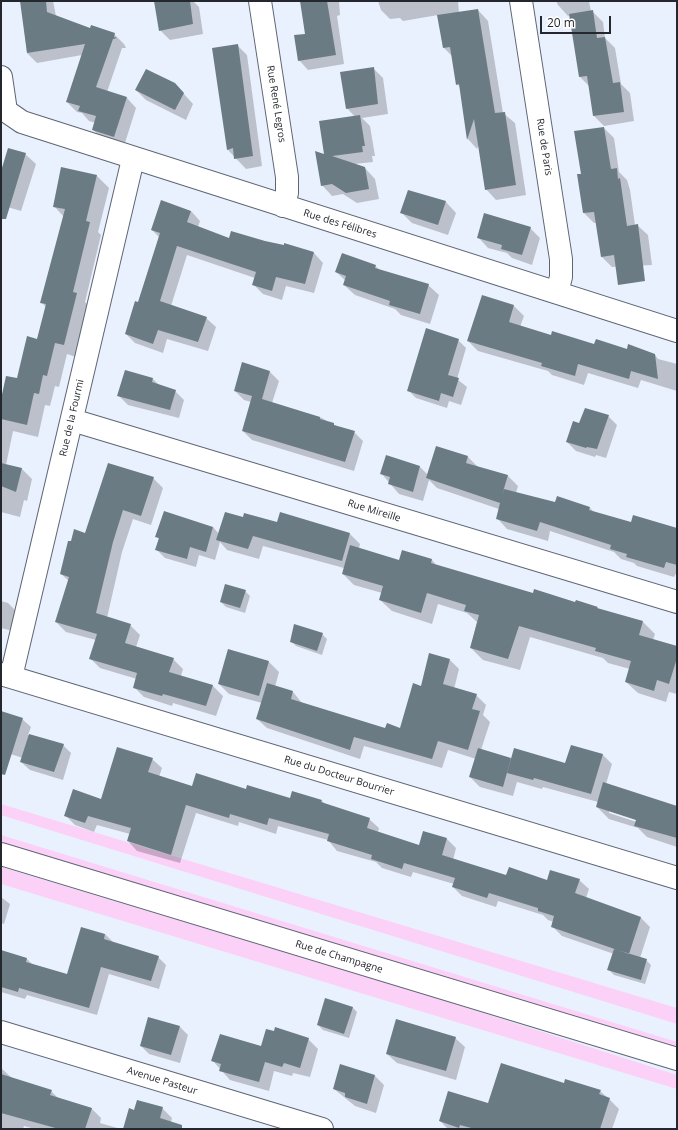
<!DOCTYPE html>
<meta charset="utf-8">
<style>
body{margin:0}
#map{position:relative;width:678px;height:1130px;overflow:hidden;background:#eaf1fe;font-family:"Open Sans",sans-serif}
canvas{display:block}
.frame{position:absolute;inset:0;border:2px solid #24272d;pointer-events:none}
.scale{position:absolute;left:540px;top:16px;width:71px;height:18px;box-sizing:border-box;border:2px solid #24272d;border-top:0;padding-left:5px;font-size:12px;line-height:14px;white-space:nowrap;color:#24272d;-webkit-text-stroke:3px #fff;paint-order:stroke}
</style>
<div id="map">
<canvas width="678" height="1130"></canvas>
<div class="frame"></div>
<div class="scale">20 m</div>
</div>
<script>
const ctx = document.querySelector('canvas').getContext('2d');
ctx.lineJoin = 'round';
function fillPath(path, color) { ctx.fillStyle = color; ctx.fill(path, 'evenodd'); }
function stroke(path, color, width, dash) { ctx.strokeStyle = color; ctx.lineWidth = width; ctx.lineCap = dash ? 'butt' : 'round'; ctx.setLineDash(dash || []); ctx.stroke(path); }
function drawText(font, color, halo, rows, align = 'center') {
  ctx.font = font + ' "Open Sans",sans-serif'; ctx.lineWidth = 4; ctx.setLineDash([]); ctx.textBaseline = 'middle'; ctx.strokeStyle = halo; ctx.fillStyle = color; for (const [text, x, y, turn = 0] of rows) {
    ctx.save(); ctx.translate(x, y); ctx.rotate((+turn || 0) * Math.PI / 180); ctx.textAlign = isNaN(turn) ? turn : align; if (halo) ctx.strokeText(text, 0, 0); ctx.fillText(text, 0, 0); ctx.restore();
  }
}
const green = new Path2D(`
 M1,804L677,1008V1024L1,815Z
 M1,835L677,1042V1048L1,843Z
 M1,867L427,995L677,1075V1089L1,884Z`);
const shadow = new Path2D(`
 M21,1H53L56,16L91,29L114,34L124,44L126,48H122L107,92L127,98L136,108L124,146L103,139L93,130L96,123L89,121L82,113L77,112L67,102L82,55L37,63L27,53Z
 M164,1H193L199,7L203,34L170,40L160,30Z
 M301,1H339L340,15L337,16L344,64L308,70L299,60L306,34Z
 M378,1H458L459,13L478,10L488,21L503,113L515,123L526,195L496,200L486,189L479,144L477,149L468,139L461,88L457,84L452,56L443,47L438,15L403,21L400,18L390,19L381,10Z
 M556,1H589L591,12L592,11L603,22L605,38L615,48L621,84L630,93L634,121L604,126L594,116L589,86L580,77L570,15L568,16L558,5Z
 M237,45L247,55L262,166L246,169L227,149Z
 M373,68L383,78L388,114L362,118L370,126L375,156H372L373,162L354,164L365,168L375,179L379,199L357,203L343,194L332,196L322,185L325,155L355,117L347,108Z
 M175,84L193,104L186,120L146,100L136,90Z
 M604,128L614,138L619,172L627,180L630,190L635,225H637L648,235L652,265L612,267L602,257L596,223H594L584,213L582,174Z
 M25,154L36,164L21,211L4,206L1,203V174Z
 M97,176L109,188L98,232L101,235L85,302L89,306L76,357L67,354L59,387L55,386L50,406L45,405L38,437L13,431L6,465L22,469L32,479L27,501L24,500L20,517L1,512V403L17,380L37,340L46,307L41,302L64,217L54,206Z
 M446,202L456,213L448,235L412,223L401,212Z
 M191,211L200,221L198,227L230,239L264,242L284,246L285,245L314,253L323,263L314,293L286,286L282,300L263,294L253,284L255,278L187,255L171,306L206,318L216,327L208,351L167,339L163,353L135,343L126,334L138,303L159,237L152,230Z
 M530,228L540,238L532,265L512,258L507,253L488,248L478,237Z
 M375,266L380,270L428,285L439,295L430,324L401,315L395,309L355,295L344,285L346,281L336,272Z
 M514,306L524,316L520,327L551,337L655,355L658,359L677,364V391L641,380L638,388L588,373L584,385L552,375L548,371L478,351L468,341Z
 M458,340L466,348L457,379L467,387L461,405L449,401L447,408L416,398L408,390Z
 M270,372L279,381L272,403L320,417L336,426L354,432L363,441L354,471L252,440L243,431L251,402L244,400L235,391Z
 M153,379L159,385L175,391L184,400L179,418L128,405L119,396Z
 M608,416L617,425L606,458L596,455L595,457L576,451L567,442L580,424Z
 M436,448L468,457L478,467L508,476L518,486L516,493L556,504L590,508L595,513L632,524L677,529V572L674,577L637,566L634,563L621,559L614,552L550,531L548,541L507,529L497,518L499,509L437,488L429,480L423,501L399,494L381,473L420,467L428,475Z
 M153,478L163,488L151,525L133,519L122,552L107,618L130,625L140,635L136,647L173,659L183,669L181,676L213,686L223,696L216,716L173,703L172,706L144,697L134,687L137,679L100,668L90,658L96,640L66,632L56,622L69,581L61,574L72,543L86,534Z
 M244,518L350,534L360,544L359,548L400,561L403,551L432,560L437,566L533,594L597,608L600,610L643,622L655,634L653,640L677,647V694L669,692L666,702L638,693L626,682L630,669L608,663L603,658L530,637L520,670L483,660L471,648L477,622L467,613L438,604L432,624L392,611L380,600L382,593L354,585L343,574L344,568L263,546L259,559L227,550L220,542L215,560L199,555L196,567L165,558L156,549L159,539L156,536L213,527L219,534Z
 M245,591L250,596L245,613L226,607L221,602Z
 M1,601L8,603L18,613L13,631L1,628Z
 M322,634L327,639L322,655L296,646L291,641Z
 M229,650L269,662L279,672L275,687L293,692L302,703L386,729H400L422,687L450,660L459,669L454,689L476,695L486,705L483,715L490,722L481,750L512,760L566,764L603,755L612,764L606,784L677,812V847L647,837L638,828L609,819L597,807L598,802L543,787L542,789L517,782L513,796L480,787L470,777L476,759L448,750L442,768L364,746L360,759L267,728L257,719L262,703L229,694L219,684ZM609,811L641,821L640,823L609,813Z
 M1,713L22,719L31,727L28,735L63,745L71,753L63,780L30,770L21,762L23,758L1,751Z
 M152,759L162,768L159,777L192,787L246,790L291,800H321L325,804L369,819L379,828L378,832L420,846L447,839L456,848L453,860L507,876L548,881L579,880L589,889L586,898L641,918L650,927L640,958L646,960L651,965L645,984L614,975L609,970L614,954L562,936L552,926L554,922L548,920L543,915L498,901L496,907L462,896L453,887L454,884L413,872L411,877L382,868L376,862L337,851L328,840L278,826L276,834L239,822L238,826L196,813L180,863L137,851L128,841L130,834L97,825L94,832L75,825L66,816L102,800Z
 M1,897L10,904L4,924L1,923Z
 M105,934L113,942L158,957L166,965L159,989L109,974L97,1015L27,995L25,999L1,992V951L27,959L33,965L68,976Z
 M352,1007L357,1012L349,1038L323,1030L318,1025Z
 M149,1018L180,1027L188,1035L180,1063L149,1054L141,1046Z
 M455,1038L465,1047L456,1080L397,1063L387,1054Z
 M308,1039L318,1049L310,1077L293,1073L292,1076L274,1071L269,1091L230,1080L213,1061L262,1048Z
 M1,1068L13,1079L51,1091L58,1098L91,1108L101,1118L100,1123L121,1129H35L24,1126L23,1129H1Z
 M375,1076L384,1085L376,1113L355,1106L334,1089Z
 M565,1084L600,1091L609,1099L619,1109L612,1129H448L440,1121L489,1105Z
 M162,1108L172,1118L169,1129H124L135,1111Z`);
const building = new Path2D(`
 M20,1H46L47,12L90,28L91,25L115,33L114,37L117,38L113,39L96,87L127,97L114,137L92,130L96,116L78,111L80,106L66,102L85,44L27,53Z
 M154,1H190L193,24L159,31Z
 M300,1H327L336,55L298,61L294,35L305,34Z
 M478,9L495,113L505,112L516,185L485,190L474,119L467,140L459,84L456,85L450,47L443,48L437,15Z
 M593,10L597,38L605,37L613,83L620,82L624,112L593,116L587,76L579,77L569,14Z
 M238,44L253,156L234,159L233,148L227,150L212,48Z
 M374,67L378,104L346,109L340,72Z
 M146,69L175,83L184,93L175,110L135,90Z
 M360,115L365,146H362L363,152L332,156L365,167L369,189L346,193L332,184L321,186L315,151L324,154L319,121Z
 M604,127L611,169L617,168L618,179L620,178L627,226L638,224L645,281L618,285L614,255L601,257L594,212L583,213L577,174H581L574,131Z
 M8,148L26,153L6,219H1V171Z
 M61,167L97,175L86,221L90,222L73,292L77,293L64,345L55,343L47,376L43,375L39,394L34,393L27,425L1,419V399L6,376L17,378L27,336L37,339L46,304L40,303L65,209L53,207Z
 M408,190L446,201L438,225L400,213Z
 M161,200L191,211L187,222L229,238L231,231L265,241L284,245V243L314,252L305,284L276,277L272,291L252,285L256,272L177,246L160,301L207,317L198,342L158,330L153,344L125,334L135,301L138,302L160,233L151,230Z
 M484,213L531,227L522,255L501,249L502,245L477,238Z
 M342,253L376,265L375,268L429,284L420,314L389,305L390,301L343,285L346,276L335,272Z
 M482,295L514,305L509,322L551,335L552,331L594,344L596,339L627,349L628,344L655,354L658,379L631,371L629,379L578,364L575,376L541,366L542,363L467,341Z
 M426,328L459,339L448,375L459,378L453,397L441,393L439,401L407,391Z
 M242,362L270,371L262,399L320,417V419L334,423V425L355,431L345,462L242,431L252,396L234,391Z
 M125,370L153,378L152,382L176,390L170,410L117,396Z
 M585,408L609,415L597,449L587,447L586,448L566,442L573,421L579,423Z
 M436,446L468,456L466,463L508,475L502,495L504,489L555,502L557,496L590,507L589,510L631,522L633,515L677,528V565L666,562L664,568L626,557L627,554L610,549L611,545L540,522L537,531L496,519L500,503L426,478Z
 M386,455L420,466L413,492L388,484L390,477L380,474Z
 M1,463L22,468L16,492L1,486Z
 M108,463L154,477L141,516L123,510L113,542L96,613L131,624L125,643L174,658L169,672L213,685L206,706L163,694L162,696L133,688L137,673L89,659L97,634L55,622L69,577L60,574L68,541H71L74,529L85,533Z
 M164,511L213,527L206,552L190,547L187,559L155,550L159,538L155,537Z
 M225,512L243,517L244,513L277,522L280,512L350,533L342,561L253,536L248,549L216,540Z
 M350,545L399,560L402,550L432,559L431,563L533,593L534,589L575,602L576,600L598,607L597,608L643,621L639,635L677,646V658L669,684L657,680L654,691L625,682L631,661L595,651L596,648L519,626L508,659L470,648L479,615L464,611L466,605L427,593L421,613L379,600L383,586L342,574Z
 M225,584L246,590L240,608L220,602Z
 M294,624L323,633L317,651L290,642Z
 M228,649L269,661L259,696L218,684Z
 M429,653L450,659L443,684L477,694L472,709L480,711L468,750L438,741L432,759L354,737L350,750L256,719L267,683L293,691L291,699L385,728L387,723L400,728L413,683L421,686Z
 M1,711L23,718L5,775L1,774Z
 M29,734L64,744L54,772L20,762Z
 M571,745L603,754L591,794L534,778L533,780L507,773L514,748L565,763Z
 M117,747L153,758L148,772L192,786L196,773L246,789L247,785L290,798L292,791L322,800L321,802L370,818L367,828L419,845L423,831L447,838L442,855L506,875L509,867L547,880L550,870L580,879L575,893L641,917L629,954L551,927L554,916L538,911V908L489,893L487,898L452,887L455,878L404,863L402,869L371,859L372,855L327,841L329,834L269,818L267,825L230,814L229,818L186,805L171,855L127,841L131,828L88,816L85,823L64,816L73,789L101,799Z
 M478,748L511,758L503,787L469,777Z
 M603,782L677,806V838L634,826L636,820L596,807Z
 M81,927L105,934L104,939L159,956L151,981L101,967L89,1008L19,988L18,992L1,987V950L27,958L26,962L67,974Z
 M614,949L647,959L641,980L607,970Z
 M325,998L353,1007L344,1034L317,1025Z
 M148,1017L180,1026L171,1055L140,1046Z
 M396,1019L456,1037L446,1071L386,1054Z
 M275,1027L309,1038L300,1068L284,1063L282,1067L265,1062L259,1082L219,1071L221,1064L211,1061L220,1034L261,1046L266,1029L274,1031Z
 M501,1063L564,1083L565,1079L601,1090L599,1094L610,1098L600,1129H475L460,1125L459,1128L439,1121L448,1091L488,1103Z
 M340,1064L375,1075L367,1104L345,1097V1093L333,1089Z
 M1,1074L52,1090L50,1095L92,1108L85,1129H59L1,1113Z
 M137,1100L163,1107L160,1118L182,1125V1129H123L129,1108L134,1110Z`);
const minor = new Path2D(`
 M260,1L287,177V193L283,206
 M521,1L561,259V277L557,292
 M1,77L6,111
 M6,111L22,122L677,331
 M72,420L677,602
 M1,674L677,878
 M11,677L133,159
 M1,1032L322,1129`);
const tertiary = new Path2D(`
 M1,854L677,1059`);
const streetNames = [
 ["Rue René Legros",276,104,81],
 ["Rue de Paris",544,147,81],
 ["Rue des Félibres",340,224,17],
 ["Rue de la Fourmi",72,418,-77],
 ["Rue Mireille",374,511,17],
 ["Rue du Docteur Bourrier",339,776,17],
 ["Rue de Champagne",339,957,17],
 ["Avenue Pasteur",162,1081,17]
];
fillPath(green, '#fbd1f8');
fillPath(shadow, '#0003');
fillPath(building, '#6a7b84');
stroke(minor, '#5e6574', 24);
stroke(tertiary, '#5e6574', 24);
stroke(minor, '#fff', 22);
stroke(tertiary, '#fff', 22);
drawText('10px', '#24272d', '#fff', streetNames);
</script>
